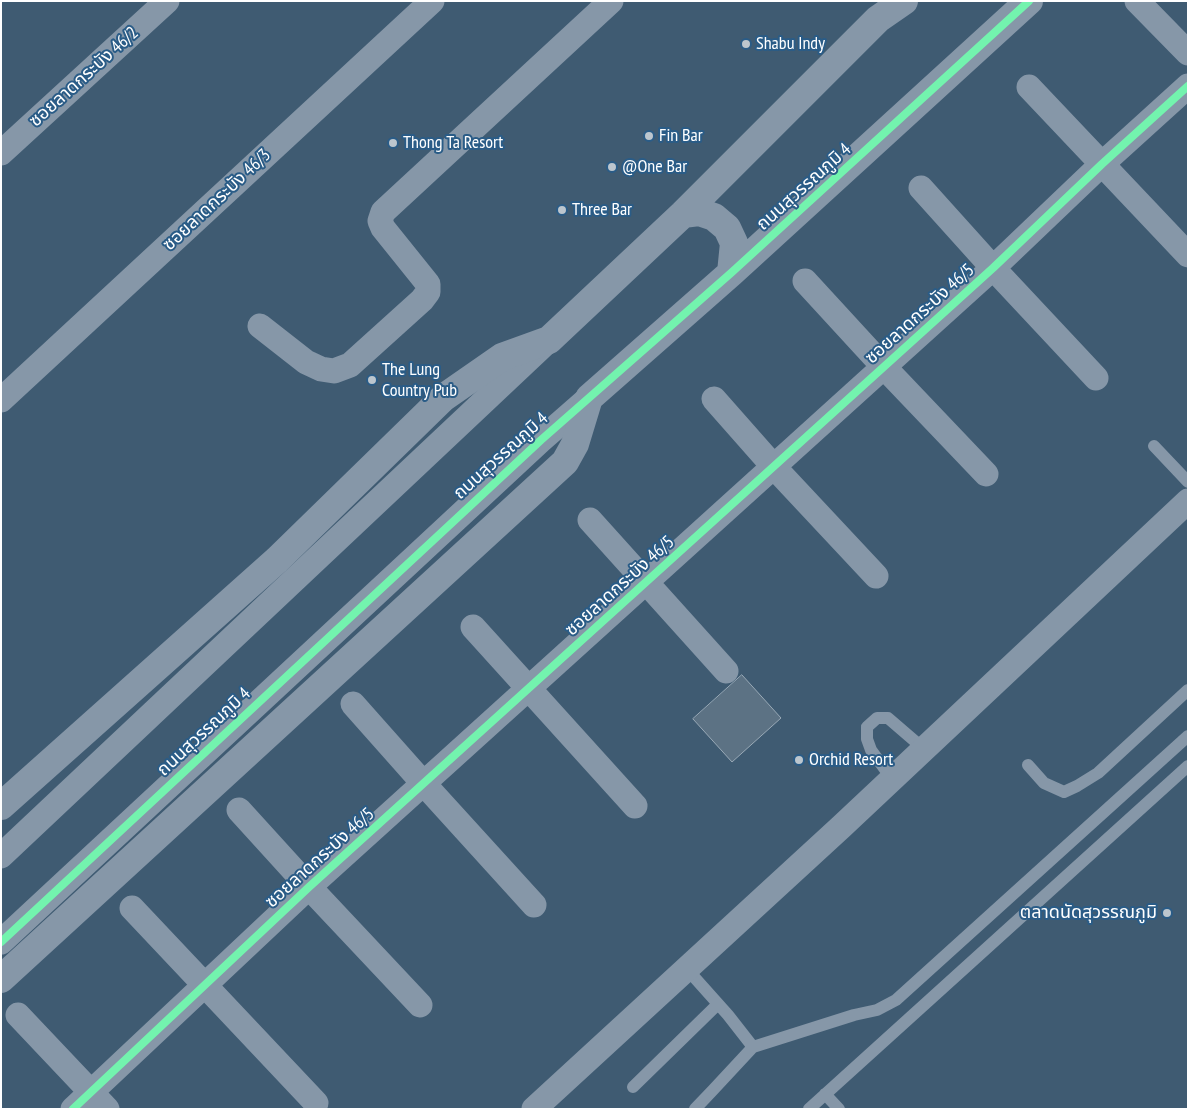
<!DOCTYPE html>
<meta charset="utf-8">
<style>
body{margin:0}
#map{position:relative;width:1189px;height:1110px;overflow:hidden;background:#3f5b72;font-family:"PT Sans Narrow",sans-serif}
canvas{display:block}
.frame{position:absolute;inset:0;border:2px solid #fff;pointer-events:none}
</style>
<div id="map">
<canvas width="1189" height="1110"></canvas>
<div class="frame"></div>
</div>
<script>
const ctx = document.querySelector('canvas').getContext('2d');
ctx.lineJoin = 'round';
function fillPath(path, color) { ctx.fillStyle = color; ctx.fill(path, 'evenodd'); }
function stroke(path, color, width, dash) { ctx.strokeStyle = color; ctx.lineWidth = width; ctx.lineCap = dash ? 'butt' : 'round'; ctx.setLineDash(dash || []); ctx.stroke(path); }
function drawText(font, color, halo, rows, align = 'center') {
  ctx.font = font + ' "PT Sans Narrow","Noto Sans Thai",sans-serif'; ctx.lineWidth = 4; ctx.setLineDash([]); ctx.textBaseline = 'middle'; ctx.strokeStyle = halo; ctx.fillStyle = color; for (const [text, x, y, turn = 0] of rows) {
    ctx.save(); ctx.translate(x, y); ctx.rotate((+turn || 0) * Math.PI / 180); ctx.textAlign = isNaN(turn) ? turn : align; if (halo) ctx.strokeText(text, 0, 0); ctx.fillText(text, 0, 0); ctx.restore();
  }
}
const building = new Path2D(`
 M742,675L781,718L732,762L693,719Z`);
const service = new Path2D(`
 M1154,446L1188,482
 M1028,765L1044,783L1064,792L1077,786L1098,773L1188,690
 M892,779L871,750L867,739V727L877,718H888L924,749
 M686,968L728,1015L753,1047L713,1090L695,1109
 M753,1047L854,1015L877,1010L896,1000L1188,736
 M633,1087L718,1004
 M825,1094L839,1109
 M809,1109L1188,766`);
const minor = new Path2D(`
 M1137,1L1188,53
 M1029,87L1188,255
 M1,153L167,1
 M921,188L993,268L1096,378
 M805,281L884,367L986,474
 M260,326L306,362L321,369L334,371L350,365L422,300L428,292V284L383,228L380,221L383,212L611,1
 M714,399L774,467L876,576
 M1,400L432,1
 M590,520L726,671
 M473,627L635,806
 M353,704L424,784L534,905
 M239,810L309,887L420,1005
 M1,856L549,340
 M132,908L316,1103
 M1,942L541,440L589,398
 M18,1015L107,1109
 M73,1109L309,887L993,268L1102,164L1188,86
 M534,1109L841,827L1188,501`);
const tertiary = new Path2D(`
 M683,214L699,212L714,217L727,228L734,243L731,273
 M1,806L277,560L443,398L502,357L549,340L683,214L878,19L904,1
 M1,979L565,462L575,444L589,398L731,273L1029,1`);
const cycleway = new Path2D(`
 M1,942L541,440L731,273L1029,1
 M73,1109L309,887L993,268L1102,164L1188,86`);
const markers = [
 [746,44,5,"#bcc6ce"],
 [649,136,5,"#bcc6ce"],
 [393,143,5,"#bcc6ce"],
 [612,167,5,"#bcc6ce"],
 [562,210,5,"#bcc6ce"],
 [372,380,5,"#bcc6ce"],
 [799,760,5,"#bcc6ce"],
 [1167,913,5,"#bcc6ce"]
];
const poiNames = [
 ["Shabu Indy",756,44],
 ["Fin Bar",659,136],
 ["Thong Ta Resort",403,143],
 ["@One Bar",622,167],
 ["Three Bar",572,210],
 ["The Lung",382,370],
 ["Country Pub",382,391],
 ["Orchid Resort",809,760],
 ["ตลาดนัดสุวรรณภูมิ",1157,913,"right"]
];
const streetNames = [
 ["ซอยลาดกระบัง 46/2",84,77,-42],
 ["ถนนสุวรรณภูมิ 4",804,187,-42],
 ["ซอยลาดกระบัง 46/3",217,200,-43],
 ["ซอยลาดกระบัง 46/5",920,314,-42],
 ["ถนนสุวรรณภูมิ 4",501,456,-42],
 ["ซอยลาดกระบัง 46/5",620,586,-42],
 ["ถนนสุวรรณภูมิ 4",204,732,-43],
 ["ซอยลาดกระบัง 46/5",320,858,-42]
];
fillPath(building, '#5c7284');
stroke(building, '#99a9b6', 1);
stroke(service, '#8697a8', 12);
stroke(minor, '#8697a8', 25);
stroke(tertiary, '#8697a8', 28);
stroke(cycleway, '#73f3ae', 8);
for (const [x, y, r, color] of markers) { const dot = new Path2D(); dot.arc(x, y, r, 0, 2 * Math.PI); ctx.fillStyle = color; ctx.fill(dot); stroke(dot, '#2a5c87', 2); }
drawText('18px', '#fff', '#2a5c87', poiNames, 'left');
drawText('18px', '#fff', '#2a5c87', streetNames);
</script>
